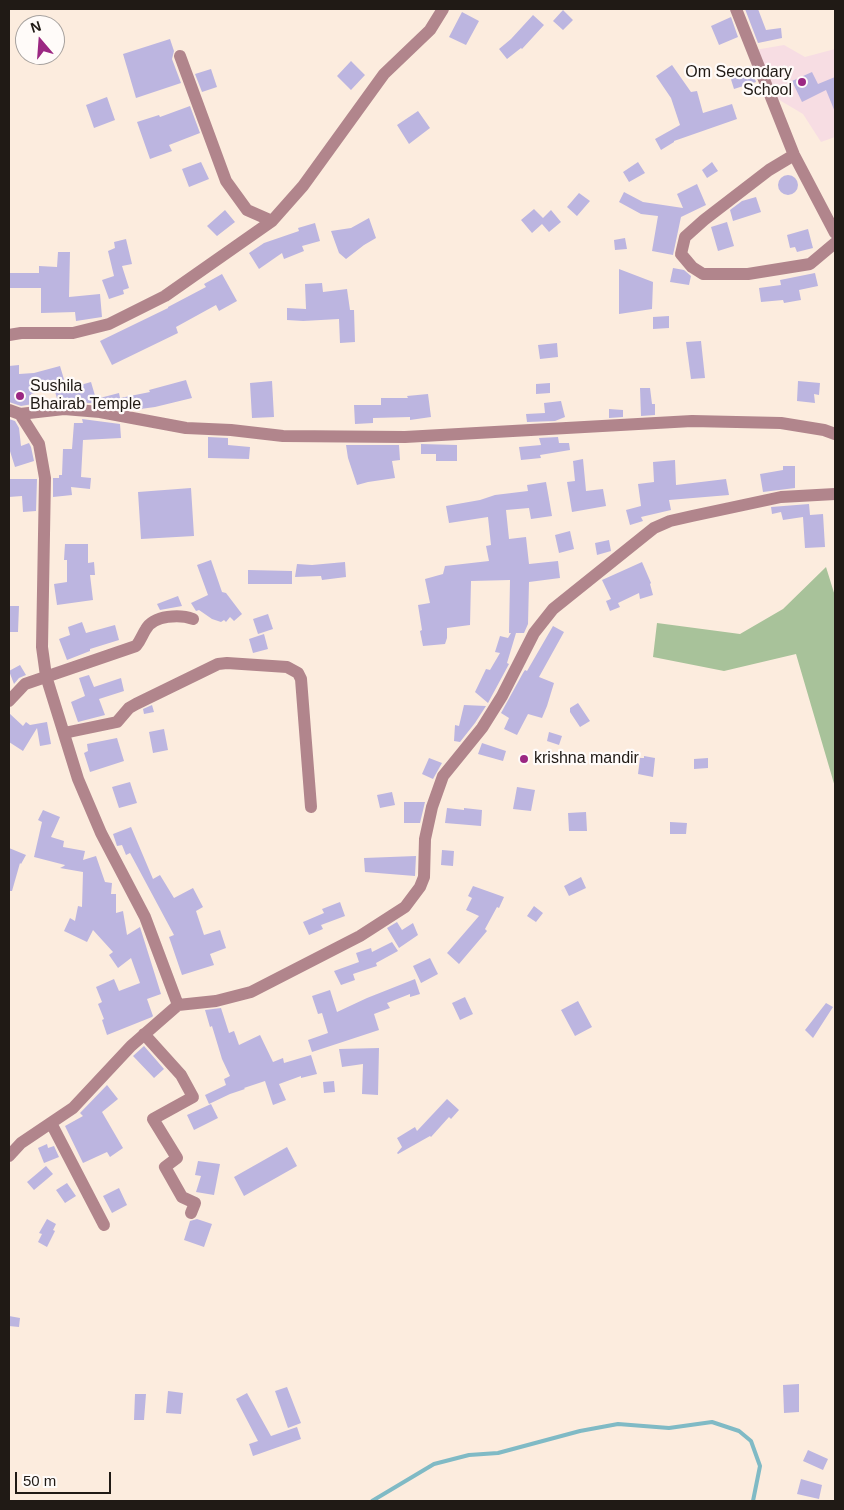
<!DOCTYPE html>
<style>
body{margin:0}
#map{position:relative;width:844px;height:1510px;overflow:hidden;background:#fcecde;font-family:Helvetica,sans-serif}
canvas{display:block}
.frame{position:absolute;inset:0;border:10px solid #201a15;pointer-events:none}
.north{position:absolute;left:15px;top:15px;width:50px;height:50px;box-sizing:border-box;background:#fffbf9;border:1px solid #a6a19e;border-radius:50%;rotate:342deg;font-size:14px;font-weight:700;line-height:20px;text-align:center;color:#201a15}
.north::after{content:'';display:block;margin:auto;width:18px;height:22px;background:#9b2782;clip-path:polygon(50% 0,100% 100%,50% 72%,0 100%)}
.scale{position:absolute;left:15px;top:1472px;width:96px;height:22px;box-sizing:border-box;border:2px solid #201a15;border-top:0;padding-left:6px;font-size:15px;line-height:18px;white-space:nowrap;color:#201a15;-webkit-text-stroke:4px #fffbf9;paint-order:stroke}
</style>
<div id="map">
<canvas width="844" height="1510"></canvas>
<div class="frame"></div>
<div class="north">N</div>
<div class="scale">50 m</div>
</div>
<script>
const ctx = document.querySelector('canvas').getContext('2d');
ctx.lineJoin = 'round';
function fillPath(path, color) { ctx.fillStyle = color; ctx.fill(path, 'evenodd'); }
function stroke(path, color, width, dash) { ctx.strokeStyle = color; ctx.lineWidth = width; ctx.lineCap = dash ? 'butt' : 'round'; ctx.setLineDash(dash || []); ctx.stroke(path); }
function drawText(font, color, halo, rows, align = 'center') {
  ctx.font = font + ' Helvetica,sans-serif'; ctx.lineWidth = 4.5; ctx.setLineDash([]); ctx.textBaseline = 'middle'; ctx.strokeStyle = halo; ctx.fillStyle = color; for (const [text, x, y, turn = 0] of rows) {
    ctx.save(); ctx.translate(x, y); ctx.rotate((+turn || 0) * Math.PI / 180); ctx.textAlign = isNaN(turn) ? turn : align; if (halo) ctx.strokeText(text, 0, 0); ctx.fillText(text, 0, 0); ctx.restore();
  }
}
const education = new Path2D(`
 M784,45L805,57L835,49V137L821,142L803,114L776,98L755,50Z`);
const forest = new Path2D(`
 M826,567L835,596V787L796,654L724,671L653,657L657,623L740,634L783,609Z`);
const stream = new Path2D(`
 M372,1501L434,1464L469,1455L498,1453L580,1431L618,1424L669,1428L712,1422L739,1431L751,1441L760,1466L753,1501`);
const building = new Path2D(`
 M745,9H758L766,30L781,28L782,38L758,43Z
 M563,10L573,20L563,30L553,21Z
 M462,12L479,21L466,45L449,37Z
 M533,15L544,25L522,49L521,48L507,59L499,49L511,39Z
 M731,17L738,37L719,45L711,26Z
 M170,39L174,51L172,59L181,83L136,98L123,54Z
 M351,61L365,75L351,90L337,76Z
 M672,65L691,92L697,91L703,113L732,104L737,119L674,141V142L661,150L655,139L680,125L671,98L656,76Z
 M750,66L756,82L734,89L729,73Z
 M211,69L217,87L202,92L195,74Z
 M812,72L818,84L835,77V112L826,90L802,102L792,81Z
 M107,97L115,120L94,128L86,105Z
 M190,106L200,133L169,145L172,151L150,159L137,122L159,115L160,117Z
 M418,111L430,128L409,144L397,125Z
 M201,162L209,179L189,187L182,169Z
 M638,162L645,173L629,182L623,172Z
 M712,162L718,171L707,178L702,170Z
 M778 185a10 10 0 1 1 20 0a10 10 0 1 1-20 0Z
 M697,184L706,205L681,217L673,255L652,251L658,216L641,214L619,202L624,192L643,202L683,208L677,194Z
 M579,193L590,201L577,216L567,207Z
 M756,197L761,212L733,221L730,210L742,201Z
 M534,209L543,218L551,210L561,222L549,232L542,224L532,233L521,220Z
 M225,210L235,222L217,236L207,226Z
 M369,218L376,238L364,245L346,259L339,253L331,231L351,228Z
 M727,222L734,246L718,251L711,227Z
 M315,223L320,241L302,246L304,251L284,259L282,253L259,269L249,253L264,243L299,231L298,228Z
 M808,229L813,248L797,252L795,247L790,248L787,235Z
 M625,238L627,249L615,250L614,240Z
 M126,239L132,264L122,266L129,288L123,290L124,294L109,299L102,280L114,276L108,251L115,248L114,242Z
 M58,252H70L69,297L100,294L102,317L76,321L75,312L41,313V288H9V273H39V266L57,267Z
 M673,268L684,270L691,276L689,285L670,282Z
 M619,269L653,282L652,309L619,314Z
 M815,273L818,286L799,290L801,300L784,303L783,300L761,302L759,288L781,285L780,280Z
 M222,274L237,301L219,311L216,305L176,327L178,333L112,365L100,341L168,308V307L206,287L204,284Z
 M322,283L323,292L347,289L350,310H354L355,342L340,343L339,319L303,321L287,320V308L306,309L305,284Z
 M669,316V328L653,329V317Z
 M701,341L705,378L691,379L686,342Z
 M557,343L558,357L540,359L538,345Z
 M19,365V374L34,373L60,366L66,386L68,385L70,388L91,382L96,399L119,393L120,398L150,392L149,390L186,380L192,398L155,407L133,410L101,404L77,402L76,400L58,402L54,388L31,394L33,404L21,406L9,402V366Z
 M272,381L274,417L252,418L250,383Z
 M798,381L820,383L819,395L814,394L815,403L797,401Z
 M550,383V393L536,394V384Z
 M640,388H650L652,404H655V415L641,416Z
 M428,394L431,417L410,420V417L373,418V423L355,424L354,405H381V398H408L407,396Z
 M561,401L565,417L555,421L527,422L526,414L545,413L544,403Z
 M609,409L623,410V417L609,418Z
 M9,419L15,421L19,428L21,446L29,443L31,447L34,461L15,467L9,448Z
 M82,419L120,424L121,438L83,440L81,477L91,478L90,489L71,487L72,495L53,497V478H59V475H62L63,449H72L74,423H83Z
 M208,437L228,438V445L250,447L249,459L208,458Z
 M558,437L559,443H569L570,450L540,455L541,458L521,460L519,447L541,445L539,438Z
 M421,444L457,445V461H436V454H421Z
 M346,445H399L400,460L392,461L395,478L368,482L357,485L348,458Z
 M583,459L586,491L603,489L606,506L572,512L567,482L575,481L573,461Z
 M675,460L676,485L726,479L729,495L669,500L671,510L641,517L643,521L630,525L626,510L641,506L638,484L654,482L653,462Z
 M783,466H795V488L763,492L760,474L783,470Z
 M9,479H37L36,511L23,512L22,496L9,497Z
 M546,482L552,516L531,519L529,508L506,510L509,539L526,537L529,564L558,561L560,578L529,582L528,624L524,633H516L507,663L509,664L488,703L475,692L486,669L490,670L500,653L495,652L500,636L508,638L511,633H509L510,580L471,581L470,625L447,628V638L445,644L423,646L420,631L422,630L418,605L430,603L425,579L443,574L445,566L489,561L486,546L491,545L488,517L449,523L446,506L480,500L495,495L528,491L527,485Z
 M191,488L194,536L141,539L138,492Z
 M809,504L810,515L823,514L825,547L805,548L803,517L783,520L781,512L772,514L771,507Z
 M570,531L574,549L559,553L555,535Z
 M609,540L611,551L597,555L595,543Z
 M65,544H88V563L94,562L95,575H90L93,600L57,605L54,584L67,582V560H64Z
 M211,560L222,592L226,593L242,614L234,621L230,617L226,622L224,620L221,622L212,619L199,610L196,611L191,603L208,595L197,565Z
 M345,562L346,577L322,580L321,576L295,577L297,564L312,565Z
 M642,562L651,583L650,584L653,595L640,599L639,593L618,603L620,607L610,611L606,601L611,599L602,580Z
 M248,570L292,571V584H248Z
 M178,596L182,606L160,610L157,604Z
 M9,606H19L18,632H9Z
 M268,614L273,629L258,634L253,619Z
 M82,622L86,633L115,625L119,640L90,649V651L67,660L59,639L70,635L68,627Z
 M553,626L564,632L539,677L554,683L547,706L542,718L528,714L517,735L504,729L509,718L501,713L523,673L525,670L527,671Z
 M264,634L268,649L253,653L249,639Z
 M20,665L26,675L19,678L14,684L9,671Z
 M89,675L94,687L121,678L124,691L99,699L105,715L78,722L71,702L85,696L79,678Z
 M578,703L590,721L580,727L570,712V708Z
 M152,705L154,712L144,714L143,709Z
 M464,705L486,706L475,723L460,742L454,741L455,725L459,726Z
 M9,713L23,726L26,722L30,725L47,722L51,744L40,746L37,728L23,751L9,742Z
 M164,729L168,750L153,753L149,732Z
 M549,732L562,736L559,745L547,741Z
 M117,738L124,761L90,772L84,753L88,751L87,744Z
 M482,743L506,751L503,761L478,754Z
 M644,756L655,758L653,777L638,774L640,758H644Z
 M429,758L442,763L433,779L422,774Z
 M708,758V768L694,769V759Z
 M130,782L137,803L119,808L112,787Z
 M517,787L535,790L531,811L513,809Z
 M392,792L395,805L380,808L377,795Z
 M404,802H425L420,823H404Z
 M447,808L464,810V808L482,810L481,826L445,823Z
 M43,810L60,817L51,837L64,841L63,847L85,851L83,860L96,856L105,882L112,883L111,894H116V913L123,911L127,935L140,927L161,994L147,999L153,1016L152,1017L107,1035L102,1020L104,1019L98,1004L102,1002L96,987L114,979L119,991L140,983L131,958L118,968L109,955L113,952L93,930L87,942L64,931L70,918L75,921L78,906L82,907L83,872L60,868L64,866L65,865L34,857L42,822L38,820Z
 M586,812L587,831H569L568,813Z
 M670,822L687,823L686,834H670Z
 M131,827L153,879L160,875L174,898L193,888L203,907L196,911L204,935L220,930L226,948L210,954L214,965L182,975L169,937L174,935L130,853L126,855L122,845L117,846L113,834Z
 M9,848L26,855L21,864L20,863L12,891H9Z
 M442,850L454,851L453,866L441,865Z
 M416,856L415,876L365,872L364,858Z
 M581,877L586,888L569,896L564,886Z
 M473,886L504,897L499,908L497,907L485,929L487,931L459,964L447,953L479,916L466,910L472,898L468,896Z
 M340,902L345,916L321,925L323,929L309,935L303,922L324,913L322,909Z
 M534,906L543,913L536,922L527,916Z
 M397,922L402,930L413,923L418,935L399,948L387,928Z
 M392,942L398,951L376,963L377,966L353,974L355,980L341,985L334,971L359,962L356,953L371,948L372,952Z
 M430,958L438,974L421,983L413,966Z
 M415,979L420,994L410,997V994L387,1003L390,1008L374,1014L379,1030L312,1052L308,1040L328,1033L322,1013L318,1014L312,996L330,990L337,1012L367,998Z
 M465,997L473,1014L460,1020L452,1003Z
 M578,1001L592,1027L575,1036L561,1010Z
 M826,1003L833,1007L813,1038L805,1030Z
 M221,1008L229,1033L234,1031L239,1045L260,1035L273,1062L283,1058L284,1063L311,1055L317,1074L301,1078V1076L279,1084L286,1100L273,1105L265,1081L244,1088L245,1089L230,1094L209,1104L205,1095L226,1085L224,1079L230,1076L222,1059L212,1026L210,1027L205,1010Z
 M144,1046L164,1069L154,1078L133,1056Z
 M379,1048L378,1095L362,1094L363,1064L342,1067L339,1049Z
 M334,1081L335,1092L324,1093L323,1082Z
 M107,1085L118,1099L102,1112L123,1148L110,1157L107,1152L83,1163L65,1126L83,1116L80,1113Z
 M447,1099L459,1110L451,1119L449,1117L431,1137L430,1136L398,1154L397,1153L402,1147L397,1138L415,1127L417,1131Z
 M211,1104L218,1118L194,1130L187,1115Z
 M47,1144L48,1148L54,1146L59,1157L44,1163L38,1148Z
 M287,1147L297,1166L244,1196L234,1177Z
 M198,1161L220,1164L214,1195L196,1192L201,1176L195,1175Z
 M46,1166L53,1174L34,1190L27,1182Z
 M67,1183L76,1196L65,1203L56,1190Z
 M119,1188L127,1205L112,1213L103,1196Z
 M47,1219L56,1224L53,1230L55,1231L47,1247L38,1242L42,1234L39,1233Z
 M197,1219L212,1224L204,1247L184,1240L190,1221Z
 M9,1316L20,1318L19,1327L9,1326Z
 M799,1384V1412L784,1413L783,1385Z
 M287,1387L301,1423L288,1428L275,1391Z
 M168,1391L183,1393L181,1414L166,1413Z
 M247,1393L271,1436L297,1427L301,1439L253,1456L249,1444L258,1441L236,1399Z
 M135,1394H146L144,1420H134Z
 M808,1450L828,1459L823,1470L803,1461Z
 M801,1479L822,1485L819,1499L797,1494Z`);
const minor = new Path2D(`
 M736,9L794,155L835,233
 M180,56L226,181L247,210L272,221
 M794,155L769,170L704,220L685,237L681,254L692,267L703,274H748L810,264L835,243
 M9,335L21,333H73L109,324L165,296L272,221L303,186L384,74L430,30L443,9
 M9,410L20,414L39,444L45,478L42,647L46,676L78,779L101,833L145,917L178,1005
 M20,414L64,409L100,412L186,428L231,430L283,436L405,437L692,421L781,423L824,430L835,434
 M9,701L25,684L136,646C141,640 142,635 146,629C154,615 180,614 193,619
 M64,733L117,722L129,708L136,704L218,664L227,663L287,667L298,673L301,679L311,807
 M144,1034L181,1075L193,1097L153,1119L177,1158L165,1167L182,1197L195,1203L191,1213
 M51,1123L104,1225
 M9,1156L21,1143L73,1108L131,1046L178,1005L216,1001L251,992L360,936L405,907L420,887L424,877L425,839L432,807L443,776L482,728L502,696L534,633L553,609L644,536L654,528L670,521L692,516L781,497L835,494`);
const markers = [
 [802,82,5,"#9b2782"],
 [20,396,5,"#9b2782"],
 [524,759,5,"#9b2782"]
];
const poiNames = [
 ["Om Secondary",792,73,"right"],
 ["School",792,91,"right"],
 ["Sushila",30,387],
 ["Bhairab Temple",30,405],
 ["krishna mandir",534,759]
];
fillPath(education, '#f7dde3');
fillPath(forest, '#a8c29a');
stroke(stream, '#80bac5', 4);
fillPath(building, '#bcb5e0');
stroke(minor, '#b1858c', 12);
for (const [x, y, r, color] of markers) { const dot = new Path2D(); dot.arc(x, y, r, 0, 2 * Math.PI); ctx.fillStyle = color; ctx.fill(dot); stroke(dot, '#fffbf9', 2); }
drawText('16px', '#201a15', '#fffbf9', poiNames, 'left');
</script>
